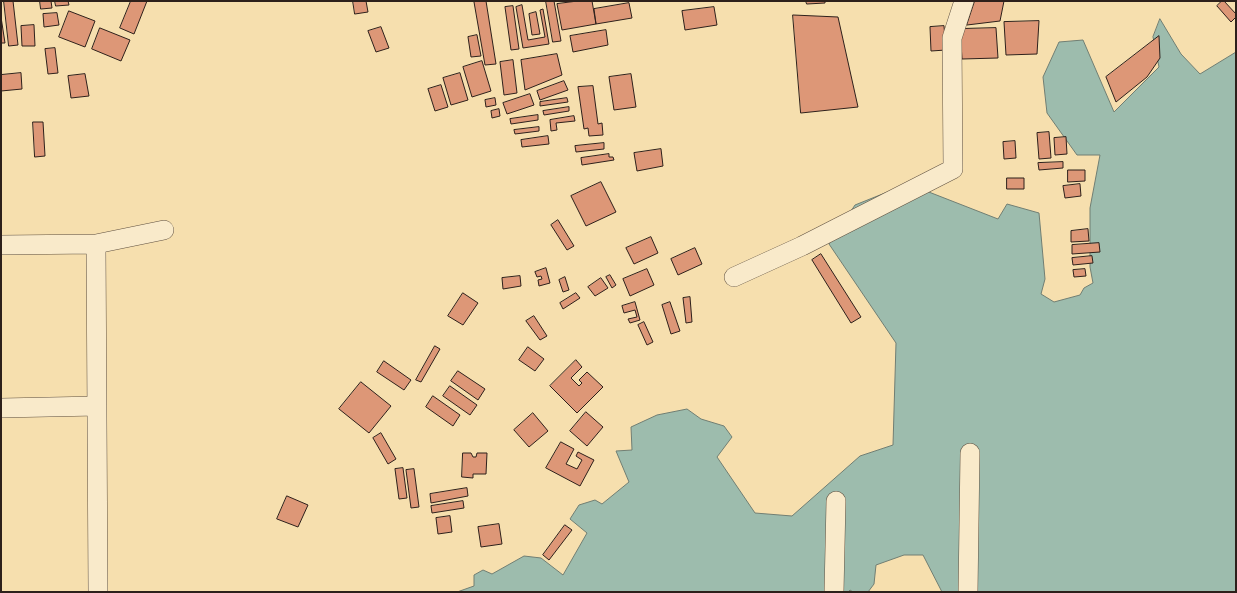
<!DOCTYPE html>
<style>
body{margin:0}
#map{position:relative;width:1237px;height:593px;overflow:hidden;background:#f6dfae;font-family:"EB Garamond",serif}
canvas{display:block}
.frame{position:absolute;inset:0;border:2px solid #2d201b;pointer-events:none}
</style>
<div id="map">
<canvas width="1237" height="593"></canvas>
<div class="frame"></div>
</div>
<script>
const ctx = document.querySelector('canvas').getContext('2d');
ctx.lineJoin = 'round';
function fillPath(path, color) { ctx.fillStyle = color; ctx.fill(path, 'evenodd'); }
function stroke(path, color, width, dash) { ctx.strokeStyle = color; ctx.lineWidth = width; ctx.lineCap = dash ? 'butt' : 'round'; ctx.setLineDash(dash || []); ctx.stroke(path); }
const water = new Path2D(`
 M1160,19L1181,54L1200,74L1236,52V592H942L923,555H904L876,565L874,584L868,592H853L850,590L848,592H457L474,586V575L483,570L492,574L524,556L541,558L563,575L587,533L570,519L579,505L595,500L602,504L629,482L616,451L632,450L631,427L657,415L687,409L701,419L724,426L732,437L717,457L755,513L792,516L860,456L893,445L896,343L829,244L855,205L890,191L916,187L998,219L1007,204L1039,213L1045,279L1041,294L1054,302L1080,295L1084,288L1093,283L1090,267V208L1100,155H1077L1047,113L1043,77L1059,42L1083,40L1114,112L1159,67L1153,37Z`);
const building = new Path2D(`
 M4,1H13L18,45L9,46Z
 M40,1H51L52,8L41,9Z
 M55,1H68L69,5L56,6Z
 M131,1H147L134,34L120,28Z
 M353,1H366L368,12L355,14Z
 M486,1L496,64L485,65L474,2Z
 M546,1H554L561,41L553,42Z
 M578,1H592L596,24L562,30L557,4Z
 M806,1H825V3L807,4Z
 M975,1H1004L1000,21L967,25Z
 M1222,1H1224L1236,14V17L1231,22L1217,6Z
 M629,3L632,18L596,24L594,9Z
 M522,5L528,40L545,37L540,10L543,9L549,44L523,48L516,7Z
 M513,6L519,49L511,50L505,7Z
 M714,7L717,25L685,30L682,11Z
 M69,11L95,21L85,47L59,37Z
 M536,12L540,34L532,35L529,14Z
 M57,13L59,25L44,27L43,14Z
 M793,15L838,17L858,107L801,113Z
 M1,17L5,43H1Z
 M1039,21L1037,54L1006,55L1004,22Z
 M34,25L35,46H22L21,26Z
 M944,26L946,50L931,51L930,27Z
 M381,27L389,48L376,52L368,31Z
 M100,28L130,40L121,61L92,49Z
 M996,28L998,58L962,59L960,29Z
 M606,30L608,45L573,52L570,36Z
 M477,35L481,56L471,57L468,37Z
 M1159,36L1160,58L1147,77L1116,102L1106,77Z
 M55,48L58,73L48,74L45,49Z
 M557,54L562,75L525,90L521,60Z
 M513,60L517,93L504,95L500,62Z
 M482,61L491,91L472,97L463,67Z
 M21,73L22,89L1,91V75Z
 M460,73L468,100L451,105L443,78Z
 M85,74L89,96L71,98L68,76Z
 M631,74L636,107L614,110L609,77Z
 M564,81L568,90L540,100L537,91Z
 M441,85L448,107L435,111L428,89Z
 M593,86L598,124L602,123L603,135L589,136L588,128L584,129L578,87Z
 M530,94L534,105L507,114L503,103Z
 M495,98L496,105L486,107L485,100Z
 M567,98L568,102L540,106V102Z
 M569,107V111L544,115L543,111Z
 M499,109L500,116L492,118L491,111Z
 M538,115V120L511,124L510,119Z
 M574,116L575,121L556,123L557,130L551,131L550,120Z
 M33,122H43L45,156L35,157Z
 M539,127V131L515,134L514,130Z
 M1049,132L1051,158L1039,159L1037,133Z
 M548,136L549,144L522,147L521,140Z
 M1066,137L1067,154L1055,155L1054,138Z
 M1015,141L1016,158L1004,159L1003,142Z
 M604,143V149L576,152L575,146Z
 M661,149L663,166L637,171L634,153Z
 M609,154V157H613L614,160L582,165L581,158Z
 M1063,162V168L1039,170L1038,163Z
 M1068,170H1085V181L1068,182Z
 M1007,178H1024V189H1007Z
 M601,182L616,212L586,226L571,196Z
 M1080,184L1081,196L1065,198L1063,186Z
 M558,220L574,246L567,250L551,225Z
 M1088,229L1089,241L1071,242V231Z
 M651,237L658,253L634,264L626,248Z
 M1099,243L1100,252L1072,254V245Z
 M695,248L702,264L678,275L671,259Z
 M821,254L861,317L851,323L812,260Z
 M1092,256L1093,263L1073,265L1072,258Z
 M546,268L550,283L539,286L538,280L542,279L541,276L537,277L535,272Z
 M647,269L654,285L630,296L623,279Z
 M1085,269L1086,276L1074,277L1073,270Z
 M610,275L616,285L612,288L606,277Z
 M520,276L521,286L503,289L502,278Z
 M565,277L569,290L563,292L559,280Z
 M601,278L608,288L595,296L588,287Z
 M463,293L478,303L463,325L448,316Z
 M576,293L580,298L563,309L560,303Z
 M690,297L692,322L686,323L683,298Z
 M635,302L640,320L630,323L628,319L637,317L635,310L624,313L622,306Z
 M670,302L680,331L671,334L662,305Z
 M534,316L547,336L540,340L526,321Z
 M644,322L653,342L647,345L638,325Z
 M435,346L440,349L421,382L416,380Z
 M528,347L544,359L535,371L519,360Z
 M576,360L582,367L571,378L579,386L582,383L579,380L587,372L603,387L577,413L550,386Z
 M384,361L411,380L404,390L377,372Z
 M458,371L485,389L478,400L451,381Z
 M361,382L391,406L369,433L339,409Z
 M450,386L477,405L470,415L443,396Z
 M433,396L460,415L453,426L426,407Z
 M586,412L603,427L587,446L570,431Z
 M533,413L548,431L529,447L514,430Z
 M381,433L396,459L388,464L373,438Z
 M561,442L574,449L566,464L577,469L582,460L576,456L578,452L594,460L580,486L546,468Z
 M463,453H471L473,457H476L477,453H487L486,474H473V478L462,477Z
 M403,468L407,498L399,499L395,469Z
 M414,469L419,507L411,508L406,470Z
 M467,488L468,496L431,503L430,494Z
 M287,496L308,505L298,527L277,519Z
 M463,501L464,508L432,513L431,506Z
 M450,516L452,532L438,534L436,518Z
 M499,524L502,544L481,547L478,527Z
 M565,525L572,530L549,560L543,555Z`);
const street = new Path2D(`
 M96,244L98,592
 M1,245L96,244L164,230
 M734,277L802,246L953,169L952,38L964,1
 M1,408L97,406
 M834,592L836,501
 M968,592L970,453`);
fillPath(water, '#9dbcad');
stroke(water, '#707e73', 1);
fillPath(building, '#dd9777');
stroke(building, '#2d201b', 1);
stroke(street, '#5f5040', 20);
stroke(street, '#f9eaca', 19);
</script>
